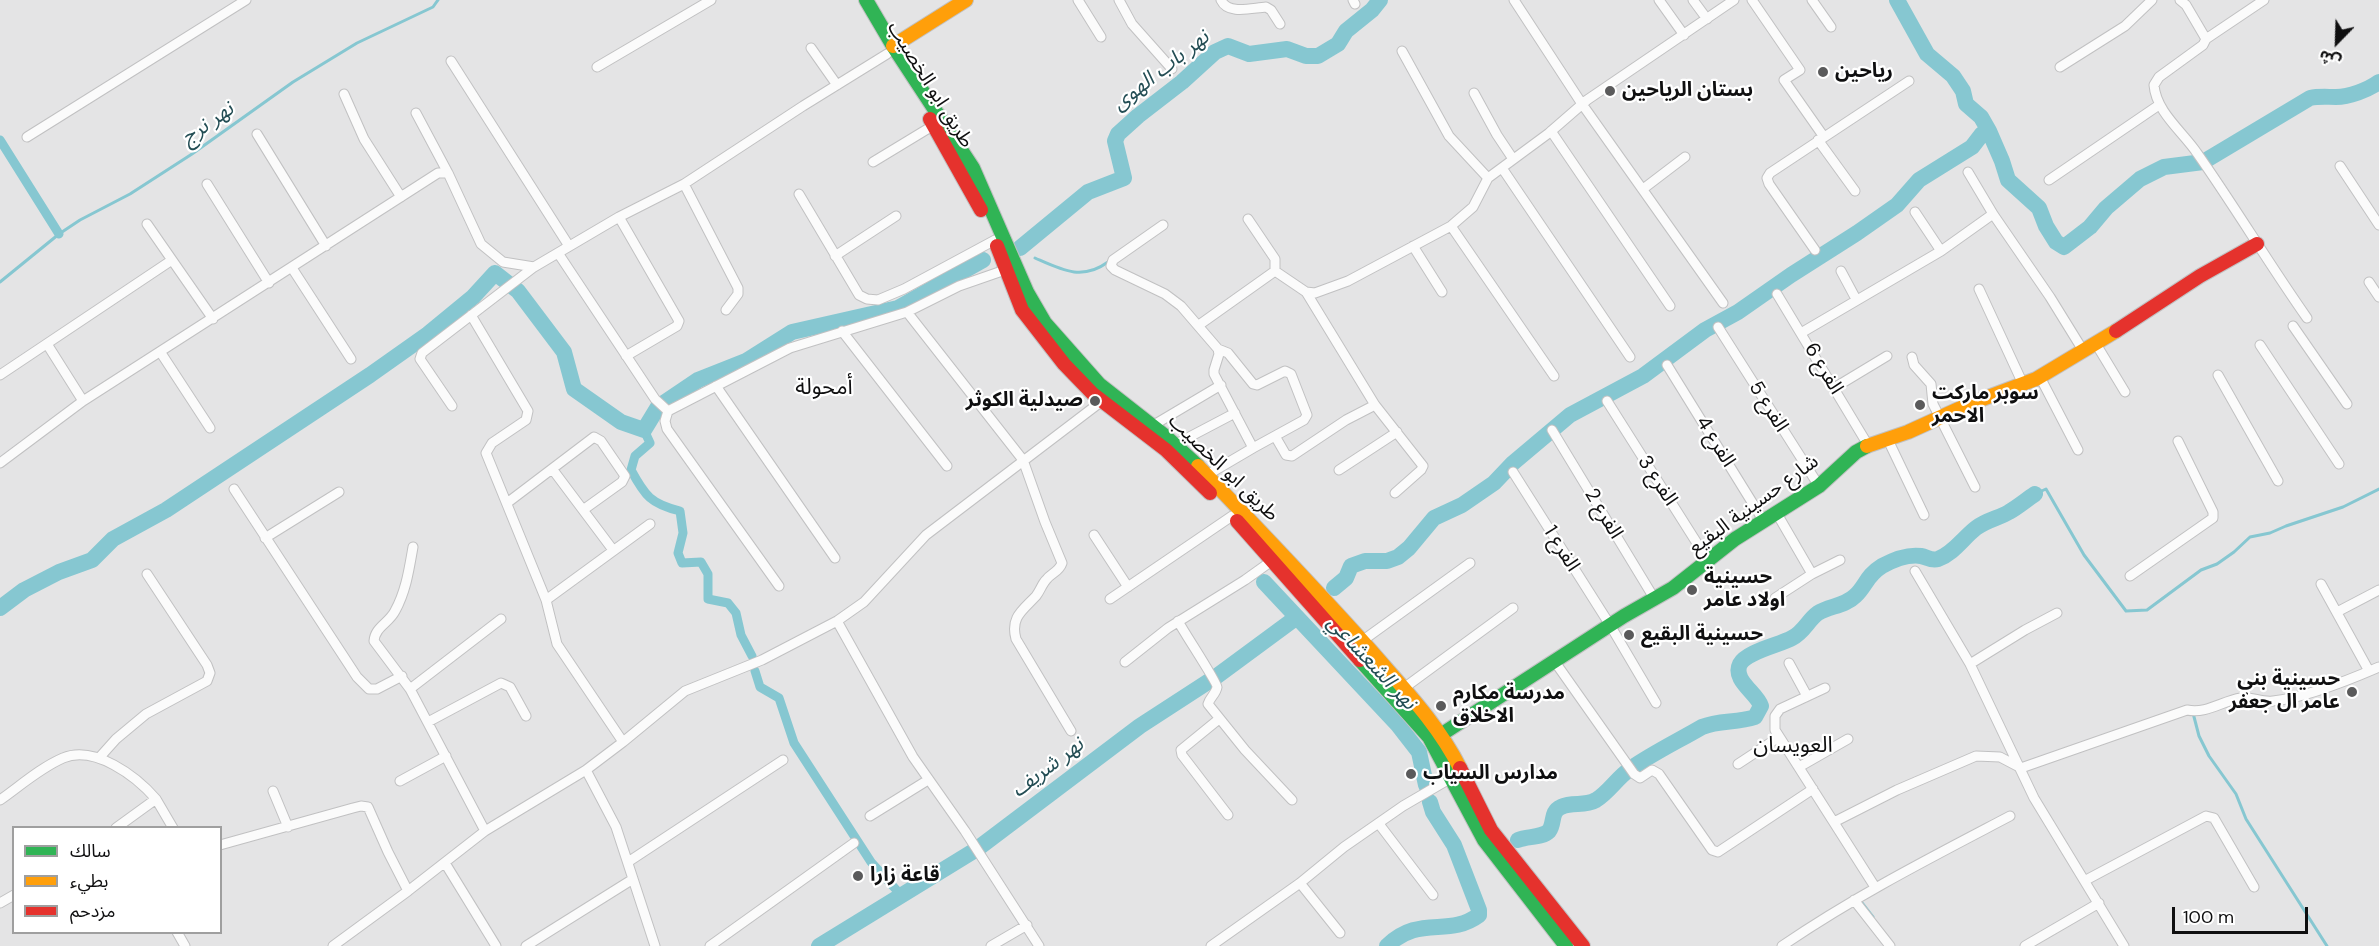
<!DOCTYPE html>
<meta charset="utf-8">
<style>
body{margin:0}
#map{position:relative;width:2379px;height:946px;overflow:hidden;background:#e4e4e5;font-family:"DM Sans","Noto Sans Arabic",sans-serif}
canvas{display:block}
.legend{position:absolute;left:12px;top:826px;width:210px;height:108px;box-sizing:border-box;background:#fff;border:2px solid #9f9f9f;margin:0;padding:8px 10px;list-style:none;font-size:18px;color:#0f0f10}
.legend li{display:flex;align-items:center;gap:12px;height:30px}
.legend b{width:30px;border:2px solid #9f9f9f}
.north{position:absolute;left:2307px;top:12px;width:60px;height:60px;-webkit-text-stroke:4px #fff;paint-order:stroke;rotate:203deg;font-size:16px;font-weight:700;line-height:24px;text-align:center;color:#0f0f10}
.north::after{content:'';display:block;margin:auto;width:21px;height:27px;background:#0f0f10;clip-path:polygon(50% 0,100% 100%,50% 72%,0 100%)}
.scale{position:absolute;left:2172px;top:907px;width:136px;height:27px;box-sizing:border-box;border:3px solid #0f0f10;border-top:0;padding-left:8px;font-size:18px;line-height:21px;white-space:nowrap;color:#0f0f10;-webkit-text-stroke:4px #fff;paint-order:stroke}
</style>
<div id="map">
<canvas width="2379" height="946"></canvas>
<ul class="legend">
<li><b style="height:8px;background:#30b455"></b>سالك</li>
<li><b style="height:8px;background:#ff9f0a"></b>بطيء</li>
<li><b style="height:8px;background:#e5322d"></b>مزدحم</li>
</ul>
<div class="north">ش</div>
<div class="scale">100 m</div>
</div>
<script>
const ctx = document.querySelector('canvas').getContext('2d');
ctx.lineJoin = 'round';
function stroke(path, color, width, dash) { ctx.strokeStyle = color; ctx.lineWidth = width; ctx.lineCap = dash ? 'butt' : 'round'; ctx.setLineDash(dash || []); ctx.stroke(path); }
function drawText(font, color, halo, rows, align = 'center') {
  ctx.font = font + ' "DM Sans","Noto Sans Arabic",sans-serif'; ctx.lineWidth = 4.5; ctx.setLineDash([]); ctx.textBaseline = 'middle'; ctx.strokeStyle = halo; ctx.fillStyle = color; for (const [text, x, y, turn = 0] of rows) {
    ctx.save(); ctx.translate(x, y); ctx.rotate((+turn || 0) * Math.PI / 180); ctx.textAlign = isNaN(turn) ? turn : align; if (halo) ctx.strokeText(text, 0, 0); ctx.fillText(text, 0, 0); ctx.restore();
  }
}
const stream = new Path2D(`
 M1035,258C1062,270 1082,281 1108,262
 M0,282L59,234L80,220L130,194L192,154L293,82L357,43L433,7L438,0
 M2035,494L2046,489L2084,555L2126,611L2147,610L2201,570L2217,564L2234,552L2250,537L2270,533L2286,526L2343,507L2379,489
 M2193,713L2199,736L2209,756L2236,794L2246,819L2327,946
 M1859,899L1873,917
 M1392,941L1396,946`);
const canal = new Path2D(`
 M0,140L59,234
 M644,430L650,443L635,456L631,470C645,496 651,504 680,511L683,533L678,553L682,563L701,562L708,574V599L728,603L736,613L741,635L752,656
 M755,671L760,687L779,698L794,743L871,862L901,895`);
const river = new Path2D(`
 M1897,0L1927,54L1953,76L1963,91L1966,104L1981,117L1989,131
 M1020,248L1088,192L1124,178L1115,141L1118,134L1138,116L1182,82L1215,52L1228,46L1249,54L1287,49L1306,56H1318L1338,44L1346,31L1372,10L1380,0
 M1264,582L1398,725L1419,752L1426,785
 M1334,588L1346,578L1351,566L1365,561H1387L1398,557L1409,548L1434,518L1462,505L1494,483L1513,463L1570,415L1643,376L1705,330L1738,312L1791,275L1857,233L1897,205L1919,180L1972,147L1982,134L1989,131L2002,161L2008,180L2039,208L2046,226L2056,242L2064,247L2090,227L2106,208L2140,179L2164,167L2203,162L2310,98C2319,96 2327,97 2336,97C2349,97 2368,90 2379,82
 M0,608L24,590L59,572L92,560L113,539L166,510L370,375L428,334L473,297L495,273L518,291L564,352L574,389L621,422L644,430L658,407L698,380L746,361L792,332L898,308L983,260
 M1518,840C1527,836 1542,838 1549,831C1555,823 1550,812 1561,807C1573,801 1584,807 1596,800C1609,792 1617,778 1630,769C1653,753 1678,741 1702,727C1719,720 1737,723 1755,717L1761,706C1757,693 1732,680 1740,664C1747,651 1780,645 1792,638C1804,632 1808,620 1818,613C1829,606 1845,606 1855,596C1866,586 1866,576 1882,566C1893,560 1907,554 1921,556C1927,557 1931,561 1938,559C1954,553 1963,538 1976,528C1986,520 1999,518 2009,512C2018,507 2026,500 2035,494
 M819,946L977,849L1140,726L1217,676L1297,617
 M1387,946C1420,914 1448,938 1479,915V910L1454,845L1433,812L1430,802`);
const street = new Path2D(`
 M1078,0L1101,37
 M1119,0L1132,24L1172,69
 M1221,0C1228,15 1251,8 1266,7L1271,10L1280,24
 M1353,0L1355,4
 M1514,0L1582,104L1723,303
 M1659,0L1684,35
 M1693,0L1707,19
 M1752,0L1800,70L1784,80L1824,137
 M1812,0L1831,27
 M2180,0L2186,5L2206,39L2203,45L2159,77L2154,85C2156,112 2183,132 2197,153C2235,207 2269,264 2307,318
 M2206,39L2264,0
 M811,48L837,85
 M1402,51L1449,136L1488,178
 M451,61L569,246
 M597,67L711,0
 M2060,67L2125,26L2152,0
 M1474,93L1497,135L1513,159
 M344,94L364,139L401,197
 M416,113L448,173
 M1551,131L1670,306
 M257,134L326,246
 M27,137L246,0
 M1818,140L1855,191
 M873,162L934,125
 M2340,166L2379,225
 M1502,168L1630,357
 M2049,180L2159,105
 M207,184L269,283
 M684,184L738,288V294L726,310
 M1643,189L1685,157
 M799,194L859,295L867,299L878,300L904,289L995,240
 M1915,212L1941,251
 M1993,214L2050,297L2084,352
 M619,217L679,321L677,326L626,356
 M1248,219L1275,259V271L1306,292L1315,293L1348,281L1451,226L1473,207L1488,178L1549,133L1587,100L1734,0
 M147,224L213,319
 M1163,225L1113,260L1111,266L1115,270L1165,294L1181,306L1218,349L1219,354L1214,370V374L1253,448L1207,475
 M1451,226L1554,376
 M1413,246L1442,292
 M1815,250L1769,184L1767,178L1770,173L1909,81
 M558,253L655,399L668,411
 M835,256L896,216
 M292,268L351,359
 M1841,271L1856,299
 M2369,282L2379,297
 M1979,289L2023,384
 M1306,292L1375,405L1423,466L1421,470L1395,493
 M1777,294L1868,445
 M907,312L1023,460L1045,522L1062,563C1059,572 1051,573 1046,580C1042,584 1040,591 1036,596C1023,610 1010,617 1016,639L1071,731
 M471,315L528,411L526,420L492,443L486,453L546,600L557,644L623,742
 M1199,325L1275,271
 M2293,326L2347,404
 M1718,327L1819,486
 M842,331L947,466
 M1801,333L1941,251L1993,214L1968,172
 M47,344L83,401
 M2096,344L2125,392
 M2260,345L2339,464
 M1218,349L1228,353L1253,384L1257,385L1285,371L1291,374L1307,415L1304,420L1253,448
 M161,353L210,428
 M1912,357L1914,365L1931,384L1933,404L1975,487
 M1667,365L1763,520
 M0,375L172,260
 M2218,375L2278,481
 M2040,377L2078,450
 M716,386L835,558
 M1834,388L1887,356
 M1607,401L1707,559
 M452,406L420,359L422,353L534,267L619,217L684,184L803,106L887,54
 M1152,426L1221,385
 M1552,430L1654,598
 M1275,436L1286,455L1292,456L1346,420L1375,405
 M1888,440L1924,515
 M1176,444L1235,413
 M0,463L83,401L438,173H448L481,244L503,262L534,267
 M553,470L613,550
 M1339,470L1397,432
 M1513,472L1610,625L1656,703
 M234,489L357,677L369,689H377L402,676
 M507,503L594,437L601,441L625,476L622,482L583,510
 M1776,512L1812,574
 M1094,535L1128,587
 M265,538L339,492
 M413,547C409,570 406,591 395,611C389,623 375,627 374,641L410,689L485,831
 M1915,571L1970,664L2034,798L2124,946
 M2130,576L2213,518V512L2178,441
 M2321,584L2369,671
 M779,586L667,429L665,421L668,411L790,348L907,312L959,286L1005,270
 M1775,598L1812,574L1840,560
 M1110,599L1232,516
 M546,600L650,524
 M2337,612L2379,590
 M837,621L913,757L965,831L1039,946
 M1178,621C1183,631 1217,682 1217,687C1216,694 1210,697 1208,704L1245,750L1292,800
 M1362,641L1470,563
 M1125,662L1168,628L1245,580L1273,560
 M1555,662L1634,774L1640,778L1652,770L1659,774L1712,850L1718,852L1813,789
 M1789,663L1807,696
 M1970,664L2025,630L2057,613
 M1404,688L1513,608
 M1825,688L1780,709L1775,716V730L1875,887
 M410,689L501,619
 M1219,719L1181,750L1182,755L1228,815
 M428,722L501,683L510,687L526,716
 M99,758L116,739L146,714L207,681L210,673L207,665L147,574
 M1738,764L1779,737
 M1799,767L1848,739
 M586,770L616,827L655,946
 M400,781L446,756
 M273,791L288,827
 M0,800C20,786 40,768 63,758C95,745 136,776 156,799
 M870,816L928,780
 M1834,822L1897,790L1976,756L2000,757L2021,768L2187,710C2207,714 2222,701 2241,698C2251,696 2262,703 2273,701C2305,698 2349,680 2379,667
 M1379,824L1433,895
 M116,828L156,799L173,828
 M220,845L353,808L361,806L368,807L388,852L408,891
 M628,862L783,760
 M445,863L496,946
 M2086,880L2206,816L2214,818L2254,887
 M1300,883L1340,933
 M1854,900L1890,946
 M0,903L14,895
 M177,932L185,946
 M333,946L408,891L485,831L586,770L623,742L685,691L762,660L837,621L864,602L926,535L1102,401
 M526,946L633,879
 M710,946L854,843
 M991,946L1027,925
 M1211,946L1300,883L1344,847L1403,806L1451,778
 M1782,946C1855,896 1932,857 2010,816
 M2025,946L2099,903`);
const fast = new Path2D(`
 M866,0L893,46L973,168L1027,292L1045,323L1099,384L1164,435L1198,466
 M1360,660L1429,737L1484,840L1566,946
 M1442,734L1624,616L1673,588L1735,539L1819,486L1856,452L1867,446`);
const slow = new Path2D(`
 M893,46L966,0
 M1867,446L1908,432L1972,403L2036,379L2116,331
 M1198,466C1257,528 1316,589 1372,652C1404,689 1438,724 1460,768`);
const jam = new Path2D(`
 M930,119L981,210
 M997,246L1022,310L1064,364L1093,394L1166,450L1210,493
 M2116,331L2200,276L2257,244
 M1237,521L1360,660
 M1460,768L1491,830L1583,946`);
const markers = [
 [1823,72,6,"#5a5a5b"],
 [1610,91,6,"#5a5a5b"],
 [1095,401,6,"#5a5a5b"],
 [1920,405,6,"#5a5a5b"],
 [1692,590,6,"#5a5a5b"],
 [1629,635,6,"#5a5a5b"],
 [2352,692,6,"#5a5a5b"],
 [1441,706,6,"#5a5a5b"],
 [1411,774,6,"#5a5a5b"],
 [858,876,6,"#5a5a5b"]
];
const poiNames = [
 ["رياحين",1835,72],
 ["بستان الرياحين",1622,91],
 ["سوبر ماركت",1932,394],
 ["الاحمر",1932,417],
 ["صيدلية الكوثر",1083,401,"right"],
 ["حسينية",1704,578],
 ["اولاد عامر",1704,601],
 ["حسينية البقيع",1641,635],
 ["حسينية بني",2340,680,"right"],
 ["عامر ال جعفر",2340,703,"right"],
 ["مدرسة مكارم",1453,694],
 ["الاخلاق",1453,717],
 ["مدارس السياب",1423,774],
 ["قاعة زارا",870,876]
];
const streetNames = [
 ["طريق ابو الخصيب",930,85,58],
 ["الفرع 6",1823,369,59],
 ["الفرع 5",1768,407,58],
 ["الفرع 4",1715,442,58],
 ["طريق ابو الخصيب",1223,468,44],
 ["الفرع 3",1657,481,57],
 ["شارع حسينية البقيع",1754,505,-36],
 ["الفرع 2",1603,514,59],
 ["الفرع 1",1561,549,58]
];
const waterNames = [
 ["نهر باب الهوى",1161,71,-38],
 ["نهر نرج",208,124,-35],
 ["نهر الشعشاعي",1371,663,47],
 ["نهر شريف",1048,768,-37]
];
const quarterNames = [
 ["أمحولة",824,388],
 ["العويسان",1793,746]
];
stroke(stream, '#86c7d1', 3);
stroke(canal, '#86c7d1', 9);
stroke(river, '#86c7d1', 16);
stroke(street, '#c1c1c2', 11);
stroke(fast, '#c1c1c2', 16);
stroke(slow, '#c1c1c2', 16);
stroke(jam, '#c1c1c2', 16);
stroke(street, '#fbfbfb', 9);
stroke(fast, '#30b455', 14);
stroke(slow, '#ff9f0a', 14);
stroke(jam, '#e5322d', 14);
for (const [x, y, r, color] of markers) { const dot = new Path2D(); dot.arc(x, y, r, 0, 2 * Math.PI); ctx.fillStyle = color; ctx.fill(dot); stroke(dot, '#fff', 2); }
drawText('bold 20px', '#0f0f10', '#fff', poiNames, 'left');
drawText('20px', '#0f0f10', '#fff', streetNames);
drawText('italic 21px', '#234d54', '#fff', waterNames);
drawText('22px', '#0f0f10', '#fff', quarterNames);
</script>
